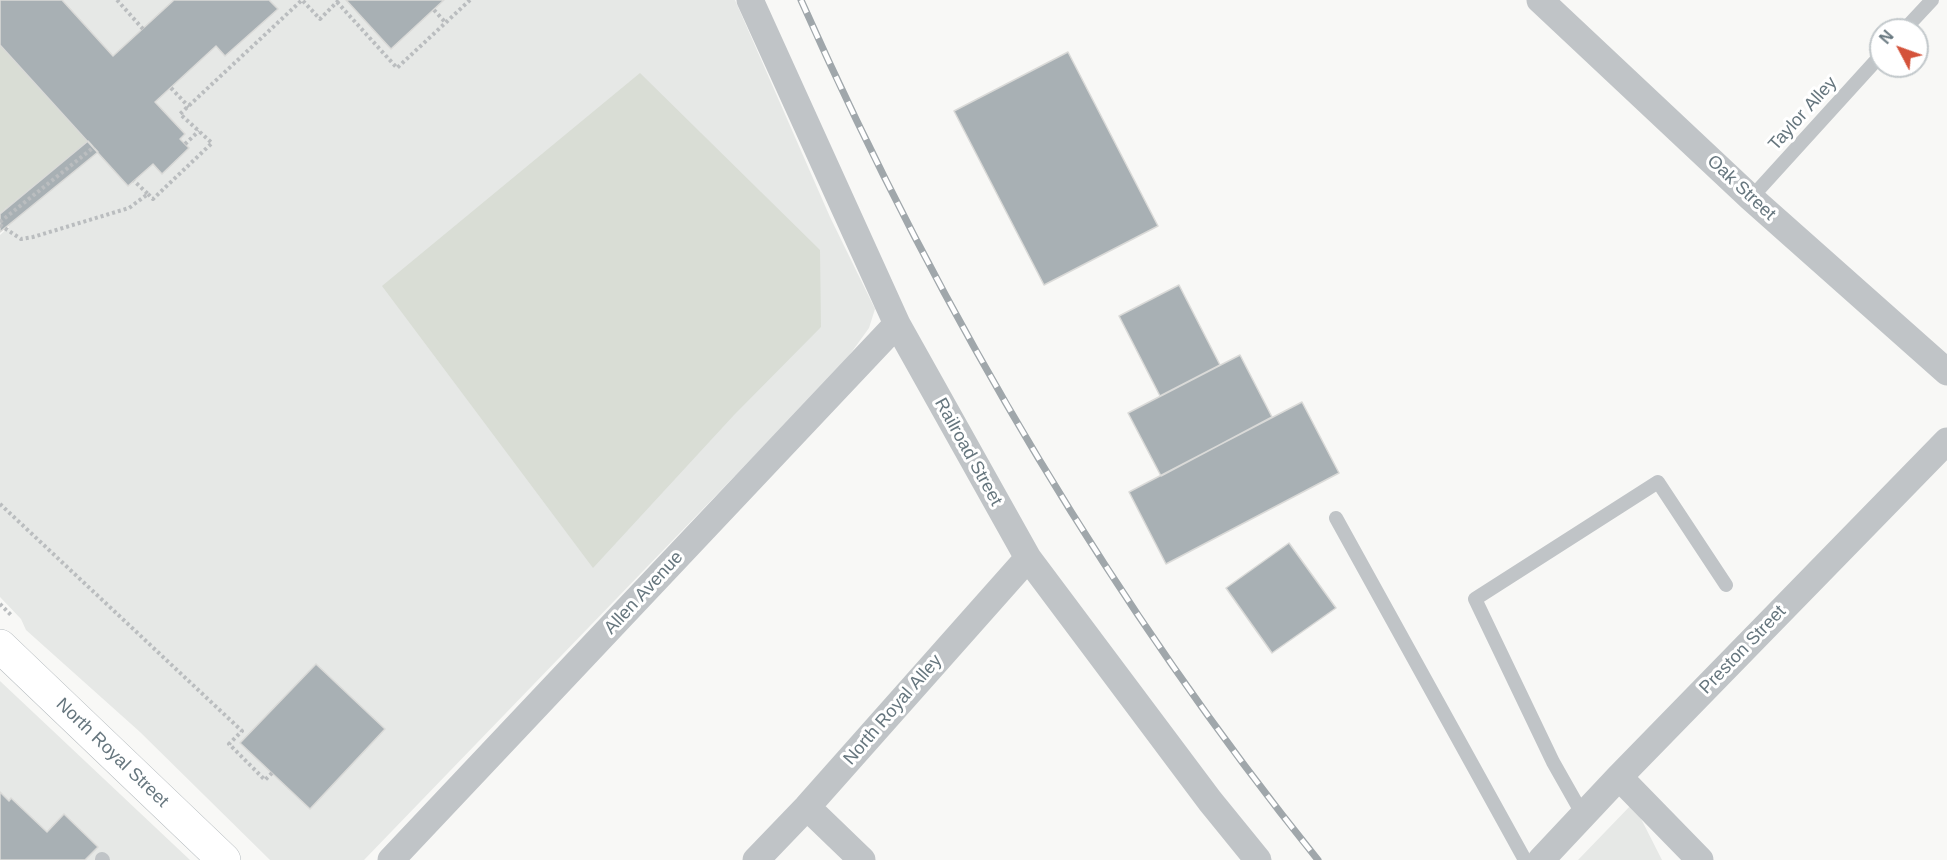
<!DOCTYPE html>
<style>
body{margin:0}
#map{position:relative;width:1947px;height:860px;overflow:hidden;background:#f8f8f6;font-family:Helvetica,sans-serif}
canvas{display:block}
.north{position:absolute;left:1869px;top:18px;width:60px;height:60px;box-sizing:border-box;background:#fff;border:2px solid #c2c8cb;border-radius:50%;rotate:311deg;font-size:16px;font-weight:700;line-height:24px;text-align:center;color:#66767e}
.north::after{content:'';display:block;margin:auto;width:21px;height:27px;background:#d4523a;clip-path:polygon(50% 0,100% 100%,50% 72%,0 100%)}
</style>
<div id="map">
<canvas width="1947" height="860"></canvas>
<div class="north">N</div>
</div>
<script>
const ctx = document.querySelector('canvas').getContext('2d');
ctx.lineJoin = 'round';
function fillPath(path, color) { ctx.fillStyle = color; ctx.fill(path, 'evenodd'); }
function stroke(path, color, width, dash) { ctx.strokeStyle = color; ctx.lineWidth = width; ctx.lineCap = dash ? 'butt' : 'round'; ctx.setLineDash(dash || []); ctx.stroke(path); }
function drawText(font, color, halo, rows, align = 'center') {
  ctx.font = font + ' Helvetica,sans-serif'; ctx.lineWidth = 6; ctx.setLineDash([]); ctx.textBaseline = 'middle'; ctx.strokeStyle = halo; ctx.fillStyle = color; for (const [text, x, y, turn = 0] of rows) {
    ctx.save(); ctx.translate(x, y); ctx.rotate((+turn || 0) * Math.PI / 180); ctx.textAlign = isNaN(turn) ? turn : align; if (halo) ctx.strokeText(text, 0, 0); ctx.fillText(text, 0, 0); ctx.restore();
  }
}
const built = new Path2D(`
 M0,0H735L830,217L875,309L869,328L843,364L364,860H270L140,732L26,630L21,619L0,597V235L9,227L0,220Z
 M0,681L190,860H0Z
 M1633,803L1662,860H1578Z`);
const green = new Path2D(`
 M0,45L88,141L0,213Z
 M640,73L820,250L821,327L734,415L593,568L382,286Z`);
const building = new Path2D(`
 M0,0H62L113,56L174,0H269L278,9L225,56L216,46L155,102L185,134L180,139L189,148L162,174L153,164L128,186L0,45Z
 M346,0H444L391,49Z
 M1068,52L1158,226L1044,285L954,111Z
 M88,141L98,152L0,232V214Z
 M1179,285L1220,365L1160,396L1119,316Z
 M1240,355L1272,417L1161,476L1128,413Z
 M1302,402L1339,473L1166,564L1129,492Z
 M1289,543L1336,608L1272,653L1226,588Z
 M316,664L385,729L310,809L240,743Z
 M0,792L9,801L11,798L47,832L64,814L98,847L85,860H0Z`);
const path = new Path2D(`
 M117,0L143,29
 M303,1L320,19L339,0
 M337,2L397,68L470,0
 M434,10L446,23
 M171,88L189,107
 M185,144L199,131
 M148,194L153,199L212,143L180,114L302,0
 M0,222L94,147
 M0,225L21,239L33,237L129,208L148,194L134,181
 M0,504L242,731L229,744L265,780L272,773
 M0,604L12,616`);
const service = new Path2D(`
 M1904,30L1932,0
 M1751,198L1881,55
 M1336,518L1525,860
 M1583,815L1553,762L1475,599L1658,482L1726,585
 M102,859L103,860`);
const minor = new Path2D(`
 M750,0L897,324L1028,558L1210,801L1258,860
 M1540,0L1751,198L1947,372
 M1619,777L1700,860
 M807,807L862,860
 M391,860L897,324
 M756,860L807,807L1028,558
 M1541,860L1619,777L1947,441`);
const secondary = new Path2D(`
 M0,646L224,860`);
const rail = new Path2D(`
 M801,0C937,306 1108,599 1318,860`);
const streetNames = [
 ["Taylor Alley",1803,114,-48],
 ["Oak Street",1741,188,43],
 ["Railroad Street",968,452,61],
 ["Allen Avenue",644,593,-47],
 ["Preston Street",1743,650,-46],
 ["North Royal Alley",893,710,-49],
 ["North Royal Street",112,753,44]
];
fillPath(built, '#e6e8e6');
fillPath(green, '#d9ddd5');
fillPath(building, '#a8b0b4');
stroke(building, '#dadad8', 1.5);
stroke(secondary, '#b2b8bc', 34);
stroke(path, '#babdbf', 4, [3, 3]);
stroke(service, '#c0c4c7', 14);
stroke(minor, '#c0c4c7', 27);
stroke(secondary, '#fff', 33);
stroke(rail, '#a0a7ab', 7);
stroke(rail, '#fff', 4.5, [14]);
drawText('18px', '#66767e', '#fff', streetNames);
</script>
